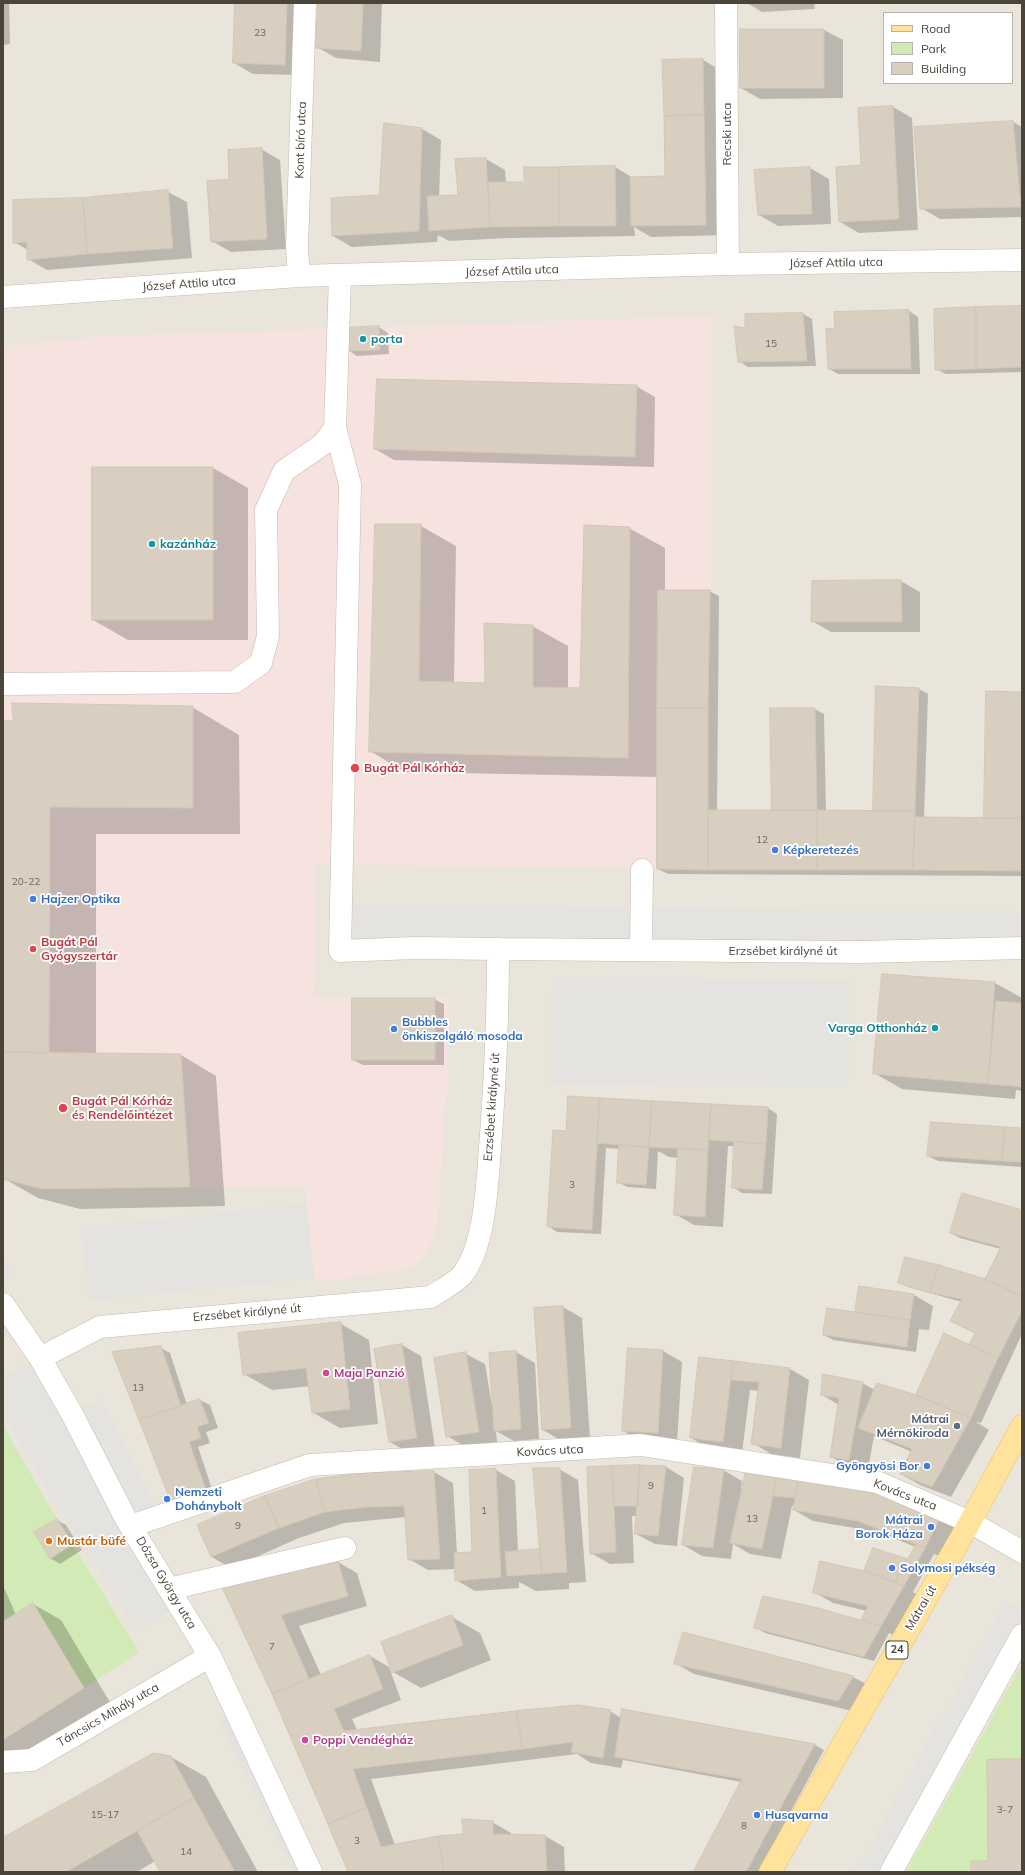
<!DOCTYPE html>
<meta charset="utf-8">
<style>
body{margin:0}
#map{position:relative;width:1025px;height:1875px;overflow:hidden;background:#f6f3ec;font-family:Mulish,sans-serif}
canvas{display:block}
.frame{position:absolute;inset:0;border:4px solid #4b4439;pointer-events:none}
.legend{position:absolute;left:883px;top:12px;width:130px;height:72px;box-sizing:border-box;background:#fff;border:1px solid #b7b4b0;margin:0;padding:5px 7px;list-style:none;font-size:12px;color:#4b4439}
.legend li{display:flex;align-items:center;gap:8px;height:20px}
.legend b{width:20px;border:1px solid #b7b4b0}
</style>
<div id="map">
<canvas width="1025" height="1875"></canvas>
<div class="frame"></div>
<ul class="legend">
<li><b style="height:5px;background:#ffe39c"></b>Road</li>
<li><b style="height:11px;background:#d2eab5"></b>Park</li>
<li><b style="height:11px;background:#d8cfc1"></b>Building</li>
</ul>
</div>
<script>
const ctx = document.querySelector('canvas').getContext('2d');
ctx.lineJoin = 'round';
function fillPath(path, color) { ctx.fillStyle = color; ctx.fill(path, 'evenodd'); }
function stroke(path, color, width, dash) { ctx.strokeStyle = color; ctx.lineWidth = width; ctx.lineCap = dash ? 'butt' : 'round'; ctx.setLineDash(dash || []); ctx.stroke(path); }
function drawText(font, color, halo, rows, align = 'center') {
  ctx.font = font + ' Mulish,sans-serif'; ctx.lineWidth = 3.5; ctx.setLineDash([]); ctx.textBaseline = 'middle'; ctx.strokeStyle = halo; ctx.fillStyle = color; for (const [text, x, y, turn = 0] of rows) {
    ctx.save(); ctx.translate(x, y); ctx.rotate((+turn || 0) * Math.PI / 180); ctx.textAlign = isNaN(turn) ? turn : align; if (halo) ctx.strokeText(text, 0, 0); ctx.fillText(text, 0, 0); ctx.restore();
  }
}
const residential = new Path2D(`
 M3,3H1022V1872H3ZM884,13H1012V83H884Z`);
const medical = new Path2D(`
 M713,316L708,870L317,864L314,997L449,998L447,1087L437,1228L425,1257L413,1268L323,1282L315,1278L305,1186L43,1189L3,1179V346L108,336Z`);
const green = new Path2D(`
 M3,1426L57,1519L139,1652L84,1688L33,1603L5,1620L3,1615Z
 M1022,1664V1872H906Z`);
const parking = new Path2D(`
 M342,904L1022,912V948L340,951Z
 M552,976L850,981L848,1088L551,1084Z
 M306,1204L314,1278L89,1301L81,1227Z
 M3,1261L13,1275L3,1282Z
 M40,1358L72,1413L100,1399L154,1505L127,1519L179,1606L138,1632L56,1504L3,1413V1376Z
 M1006,1602L1022,1610V1635L891,1872H855Z
 M235,1709L304,1872H293L218,1720Z`);
const shadow = new Path2D(`
 M3,3H9L10,44L3,45Z
 M236,3H305L303,75L253,74L234,63Z
 M319,3H382L380,62L336,58L317,47Z
 M747,3H814L815,9L762,12Z
 M824,30L843,40V98L760,99L741,88Z
 M703,60L722,71L725,235L651,237L634,227L635,236L510,238L449,241L438,235L437,242L352,247L333,236L380,196L422,129L441,140L439,197L459,196L456,160L486,159L505,170L506,183H525L615,167L633,178L666,177Z
 M893,107L912,118L918,230L859,233L840,222L862,166Z
 M1013,122L1022,127V217L940,219L921,208Z
 M261,149L280,160L286,249L231,252L212,241L230,180Z
 M810,168L829,179L831,224L778,226L759,215L755,171Z
 M168,192L187,202L192,258L47,270L28,259V250L14,242L83,199Z
 M1022,307V372L946,374L936,369Z
 M909,311L918,317L920,374H838L829,369L837,330Z
 M803,314L812,319L816,366L748,367L739,361L746,329Z
 M379,327L388,333L389,354L357,356L348,350Z
 M636,386L655,397L654,467L394,460L375,449Z
 M213,468L248,488V640H128L93,620Z
 M421,526L456,546L454,683L486,684L532,626L568,646V688L580,689L629,528L665,548V591H709L719,596L717,811H773L815,709L824,714L826,812H874L919,689L928,694L924,818L985,819L1022,693V876L668,874L658,869L659,777L405,772L370,751Z
 M901,581L920,592V632H831L812,621Z
 M192,707L239,735L240,834H96V1054L181,1055L216,1076L225,1206L80,1209L38,1198L3,1178V722Z
 M883,975L995,983L1022,998V1091L1016,1090L1015,1099L902,1089L874,1073Z
 M434,999L444,1004V1065H363L353,1060Z
 M653,1102L768,1108L777,1114L772,1194L742,1193L733,1187L735,1146H728L723,1227L694,1225L675,1214L678,1158L669,1157L658,1151L656,1189L627,1187L618,1182L620,1149L606,1148L601,1234L557,1232L548,1226L567,1132Z
 M1022,1129V1167L938,1161L928,1156Z
 M1022,1211V1334L981,1423L976,1422L989,1430L951,1497L920,1485L901,1474L912,1452L874,1436L868,1470L850,1467L831,1457L839,1405L822,1395L862,1383L875,1390L916,1397L970,1346L976,1333L962,1302L908,1287L899,1282L985,1281L1001,1249L960,1238L951,1233Z
 M860,1287L914,1295L933,1306L929,1330L919,1329L916,1352L833,1340L824,1335L856,1313Z
 M563,1307L582,1318L590,1439L562,1441L543,1430L535,1309Z
 M341,1324L369,1340L378,1424L340,1428L312,1412L310,1386L272,1390L244,1374Z
 M402,1345L421,1356L435,1448L409,1453L390,1442Z
 M161,1348L170,1353L187,1405L200,1400L210,1405L218,1428L206,1432L210,1443L198,1447L214,1495L181,1507Z
 M629,1349L663,1351L682,1362L677,1443L642,1442L623,1431Z
 M516,1352L535,1363L539,1439L514,1441L496,1431L497,1442L466,1447L447,1436L466,1354L485,1364L492,1406Z
 M700,1358L790,1369L809,1380L800,1458L771,1454L753,1443L759,1391L750,1390L742,1453L710,1449L691,1438Z
 M666,1467L684,1478L677,1546L655,1544L636,1534L638,1516H632L634,1563L610,1564L591,1553L588,1468Z
 M559,1469L578,1480L586,1582L569,1583V1589L536,1591L519,1582V1588L475,1591L456,1580V1569L428,1570L409,1559L406,1517L344,1523L299,1538L231,1568L212,1557L199,1526L434,1472L453,1483L457,1554L473,1553L496,1470L515,1481L518,1552L541,1550Z
 M723,1470L742,1481L741,1489L743,1490L746,1472L799,1478L940,1519L959,1530L944,1558L934,1554L913,1592L923,1598L900,1637L889,1633L874,1661L765,1633L755,1627L869,1623L863,1620L867,1611L833,1603L814,1592L868,1574L865,1571L873,1550L908,1560L916,1547L878,1532L813,1521L794,1510L795,1506H792L781,1559L750,1554L733,1544L731,1559L702,1556L683,1545Z
 M57,1520L66,1525L82,1550L60,1564L50,1558Z
 M338,1562L357,1573L367,1606L299,1626L321,1675L370,1656L389,1667L401,1700L352,1719L357,1730L610,1711L621,1718L622,1710L815,1745L824,1750L758,1872H694L741,1782L623,1760L621,1768L591,1763L577,1754L371,1779L395,1845L465,1835L492,1822L511,1833V1835L545,1836L564,1847L565,1872H349L273,1693L224,1590Z
 M3,1585L16,1615L33,1604L61,1620L111,1704L23,1761L3,1749Z
 M452,1617L480,1633L491,1660L421,1688L393,1672Z
 M675,1663L853,1677L872,1687L857,1712L694,1674Z
 M171,1757L206,1777L258,1872H161L155,1861L137,1872H3V1839Z`);
const building = new Path2D(`
 M235,3H287L285,65L233,63Z
 M318,3H363L361,51L316,48Z
 M740,29H824V88H740Z
 M703,59L704,115L664,116L662,60Z
 M893,106L899,219L839,222L836,167L861,165L858,108Z
 M704,115L706,225L631,226L630,177L665,176L664,116Z
 M1013,121L1021,207L920,209L914,127Z
 M384,123L422,128L419,231L332,236L331,198L379,195Z
 M262,148L267,239L211,242L207,181L229,179L228,150Z
 M486,158L490,227L429,231L427,196L458,195L455,159Z
 M615,166L616,226H559V167Z
 M524,167H559V226L490,227L488,182H524Z
 M810,167L812,214L758,215L754,170Z
 M168,190L173,248L87,254L83,198Z
 M83,198L87,254L27,260V242L13,243V200Z
 M1022,306V367L976,369V307Z
 M976,307V369L935,370L934,309Z
 M909,310L911,369H828L826,328L835,329L834,312Z
 M803,313L807,361L738,362L734,326L745,328V314Z
 M379,326L380,350L347,351L345,328Z
 M377,379L637,385L635,457L374,449Z
 M92,467H213V620H92Z
 M375,524H421L419,681L485,683L484,623L533,625V687L580,688L584,525L630,527L628,758L369,752Z
 M901,580L902,622H811L812,581Z
 M658,590H710L708,708H657Z
 M876,686L919,688L915,811H873Z
 M986,691L1022,692V818H984Z
 M12,703L193,706V808L50,807L49,1053L3,1052V721H13Z
 M657,708H708V870L657,869Z
 M770,708H815L817,810H772Z
 M708,810H817V870H708Z
 M817,810L915,811L913,870H817Z
 M915,817L1022,818V871L913,870Z
 M882,974L995,982L988,1084L873,1074Z
 M352,998H435V1060H352Z
 M996,1001L1022,1003V1087L988,1084Z
 M3,1052L181,1054L190,1187L43,1189L3,1179Z
 M568,1096L600,1098L592,1230L547,1227L553,1130L566,1131Z
 M600,1098L652,1101L649,1147L597,1143Z
 M652,1101L711,1104L708,1150L649,1147Z
 M711,1104L768,1107L766,1144L709,1140Z
 M931,1122L1005,1127L1002,1161L927,1156Z
 M1005,1127L1022,1128V1162L1002,1161Z
 M734,1142L766,1144L762,1190L732,1188Z
 M619,1145L649,1147L646,1185L617,1183Z
 M678,1148L708,1150L705,1217L674,1215Z
 M962,1193L1022,1210V1296L985,1279L1001,1247L950,1233Z
 M905,1257L939,1265L930,1293L898,1283Z
 M939,1265L985,1279L1022,1296V1311L998,1358L969,1344L975,1333L950,1321L962,1299L930,1293Z
 M859,1286L914,1294L910,1320L855,1312Z
 M563,1306L571,1428L542,1430L534,1308Z
 M827,1308L910,1320L907,1347L823,1335Z
 M341,1322L350,1409L312,1413L306,1368L243,1375L238,1333Z
 M944,1333L998,1358L971,1418L916,1395Z
 M402,1344L417,1438L389,1442L374,1349Z
 M161,1346L181,1406L139,1420L112,1352Z
 M628,1348L663,1350L658,1433L622,1431Z
 M516,1351L521,1429L494,1431L489,1353Z
 M466,1352L479,1432L446,1437L434,1358Z
 M699,1357L733,1361L723,1442L690,1438Z
 M733,1361L790,1368L781,1448L751,1444L759,1382L731,1380Z
 M823,1374L863,1382L849,1460L830,1457L839,1398L821,1395Z
 M877,1383L916,1395L971,1418L932,1487L900,1474L912,1449L858,1428Z
 M200,1399L209,1423L197,1427L201,1438L189,1442L206,1490L171,1502L139,1420Z
 M640,1465L638,1506H614L612,1466Z
 M640,1465L666,1466L658,1536L635,1534Z
 M612,1466L616,1552L590,1554L587,1467Z
 M694,1467L724,1469L713,1548L682,1545Z
 M533,1468H560L567,1572L542,1574Z
 M496,1469L501,1577L455,1581L454,1553L472,1552L469,1470Z
 M434,1471L440,1559L408,1560L404,1506L367,1507L325,1512L316,1479L363,1473Z
 M746,1471L777,1476L762,1549L730,1543Z
 M777,1476L799,1477L795,1498L773,1496Z
 M799,1477L880,1492L940,1518L925,1548L858,1521L793,1510Z
 M316,1479L325,1512L279,1528L265,1496Z
 M265,1496L279,1528L211,1557L197,1525Z
 M57,1519L73,1544L50,1559L34,1532Z
 M916,1545L925,1548L904,1586L895,1582Z
 M873,1548L908,1559L895,1582L864,1571Z
 M540,1549L542,1574L507,1576L505,1552Z
 M338,1561L348,1596L281,1615L309,1679L272,1694L223,1589Z
 M820,1561L864,1571L904,1586L881,1626L861,1620L868,1606L813,1593Z
 M763,1596L818,1608L881,1626L864,1657L754,1628Z
 M33,1603L84,1688L3,1740V1622Z
 M452,1615L463,1645L392,1673L381,1642Z
 M683,1632L698,1636L854,1676L838,1701L674,1664Z
 M370,1655L383,1689L334,1709L344,1731L516,1711L523,1749L353,1769L367,1808L328,1824L272,1694Z
 M578,1705L611,1710L603,1758L571,1752L573,1742L523,1749L516,1711Z
 M622,1709L815,1744L746,1872H693L742,1779L615,1757Z
 M154,1753L171,1756L194,1798L66,1872H3V1838Z
 M1022,1759V1872H971V1861H988L987,1760Z
 M194,1798L235,1872H160L137,1831Z
 M367,1808L381,1847L438,1836L444,1872H348L328,1824Z
 M462,1819L493,1821V1834L545,1835L547,1872H444L438,1836L463,1834Z`);
const minor = new Path2D(`
 M726,3L728,264
 M299,276L297,248L305,3
 M3,297L299,276L728,264L1022,260
 M335,428L350,484L340,951L414,948L498,949
 M3,684L235,682L261,663L268,636L266,510L284,471L323,444L335,428L340,276
 M641,950L642,870
 M3,1304L40,1358L72,1414L126,1519L210,1656L311,1872
 M40,1358L100,1327L431,1297C439,1291 457,1282 463,1274C485,1245 487,1185 490,1149C495,1082 498,1016 498,949L861,952L1022,948
 M131,1526L310,1465L641,1445L877,1482L970,1522L1022,1552
 M169,1589L345,1548
 M3,1762L32,1760L210,1656
 M891,1872L1022,1635`);
const major = new Path2D(`
 M770,1872L970,1522L1022,1426`);
const markers = [
 [363,339,4,"#0f9aa8"],
 [152,544,4,"#0f9aa8"],
 [355,768,5,"#e0444e"],
 [775,850,4,"#3f7fe0"],
 [33,899,4,"#3f7fe0"],
 [33,949,4,"#e0444e"],
 [935,1028,4,"#0f9aa8"],
 [394,1029,4,"#3f7fe0"],
 [63,1108,5,"#e0444e"],
 [326,1373,4,"#d1479c"],
 [957,1426,4,"#5c6f8a"],
 [927,1466,4,"#3f7fe0"],
 [167,1499,4,"#3f7fe0"],
 [931,1527,4,"#3f7fe0"],
 [49,1541,4,"#e8710a"],
 [892,1568,4,"#3f7fe0"],
 [305,1740,4,"#d1479c"],
 [757,1815,4,"#3f7fe0"]
];
const numberNames = [
 ["23",260,33],
 ["15",771,344],
 ["12",762,840],
 ["20-22",26,882],
 ["3",572,1185],
 ["13",138,1388],
 ["9",651,1486],
 ["1",484,1511],
 ["13",752,1519],
 ["9",238,1526],
 ["7",272,1647],
 ["3-7",1005,1810],
 ["15-17",105,1815],
 ["8",744,1826],
 ["3",357,1841],
 ["14",186,1852]
];
const shields = [
 [897,1650,22]
];
const shieldNames = [
 ["24",897,1650]
];
const streetNames = [
 ["Recski utca",727,134,-90],
 ["Kont bíró utca",301,140,-88],
 ["József Attila utca",836,263,-1],
 ["József Attila utca",512,271,-2],
 ["József Attila utca",189,284,-4],
 ["Erzsébet királyné út",783,951],
 ["Erzsébet királyné út",492,1107,-86],
 ["Erzsébet királyné út",247,1313,-5],
 ["Kovács utca",550,1451,-3],
 ["Kovács utca",905,1495,21],
 ["Dózsa György utca",166,1583,59],
 ["Mátrai út",921,1608,-60],
 ["Táncsics Mihály utca",108,1715,-30]
];
const cultureNames = [
 ["porta",371,339],
 ["kazánház",160,544],
 ["Varga Otthonház",927,1028,"right"]
];
const healthNames = [
 ["Bugát Pál Kórház",364,768],
 ["Bugát Pál",41,942],
 ["Gyógyszertár",41,956],
 ["Bugát Pál Kórház",72,1101],
 ["és Rendelőintézet",72,1115]
];
const shopNames = [
 ["Képkeretezés",783,850],
 ["Hajzer Optika",41,899],
 ["Bubbles",402,1022],
 ["önkiszolgáló mosoda",402,1036],
 ["Gyöngyösi Bor",919,1466,"right"],
 ["Nemzeti",175,1492],
 ["Dohánybolt",175,1506],
 ["Mátrai",923,1520,"right"],
 ["Borok Háza",923,1534,"right"],
 ["Solymosi pékség",900,1568],
 ["Husqvarna",765,1815]
];
const hotelNames = [
 ["Maja Panzió",334,1373],
 ["Poppi Vendégház",313,1740]
];
const serviceNames = [
 ["Mátrai",949,1419],
 ["Mérnökiroda",949,1433]
];
const foodNames = [
 ["Mustár büfé",57,1541]
];
fillPath(residential, '#eae5da');
fillPath(medical, '#f6e3e0');
fillPath(green, '#d2eab5');
fillPath(parking, '#e5e3e0');
fillPath(shadow, '#0003');
fillPath(building, '#d8cfc1');
stroke(building, '#d3c7b4', 1);
stroke(minor, '#c2bbae', 23);
stroke(major, '#e6c16a', 23);
stroke(minor, '#fff', 22);
stroke(major, '#ffe39c', 22);
for (const [x, y, r, color] of markers) { const dot = new Path2D(); dot.arc(x, y, r, 0, 2 * Math.PI); ctx.fillStyle = color; ctx.fill(dot); stroke(dot, '#fff', 1.5); }
drawText('10px', '#6e675b', null, numberNames);
for (const [x, y, w] of shields) { const box = new Path2D(); box.roundRect(x - w / 2, y - 9, w, 18, 3); ctx.fillStyle = '#fff'; ctx.fill(box); stroke(box, '#4b4439', 1); }
drawText('bold 11px', '#4b4439', null, shieldNames);
drawText('12px', '#4b4439', '#fff', streetNames);
drawText('bold 12px', '#0d838f', '#fff', cultureNames, 'left');
drawText('bold 12px', '#be3a42', '#fff', healthNames, 'left');
drawText('bold 12px', '#366cbe', '#fff', shopNames, 'left');
drawText('bold 12px', '#b23c85', '#fff', hotelNames, 'left');
drawText('bold 12px', '#4e5e75', '#fff', serviceNames, 'right');
drawText('bold 12px', '#c56008', '#fff', foodNames, 'left');
</script>
